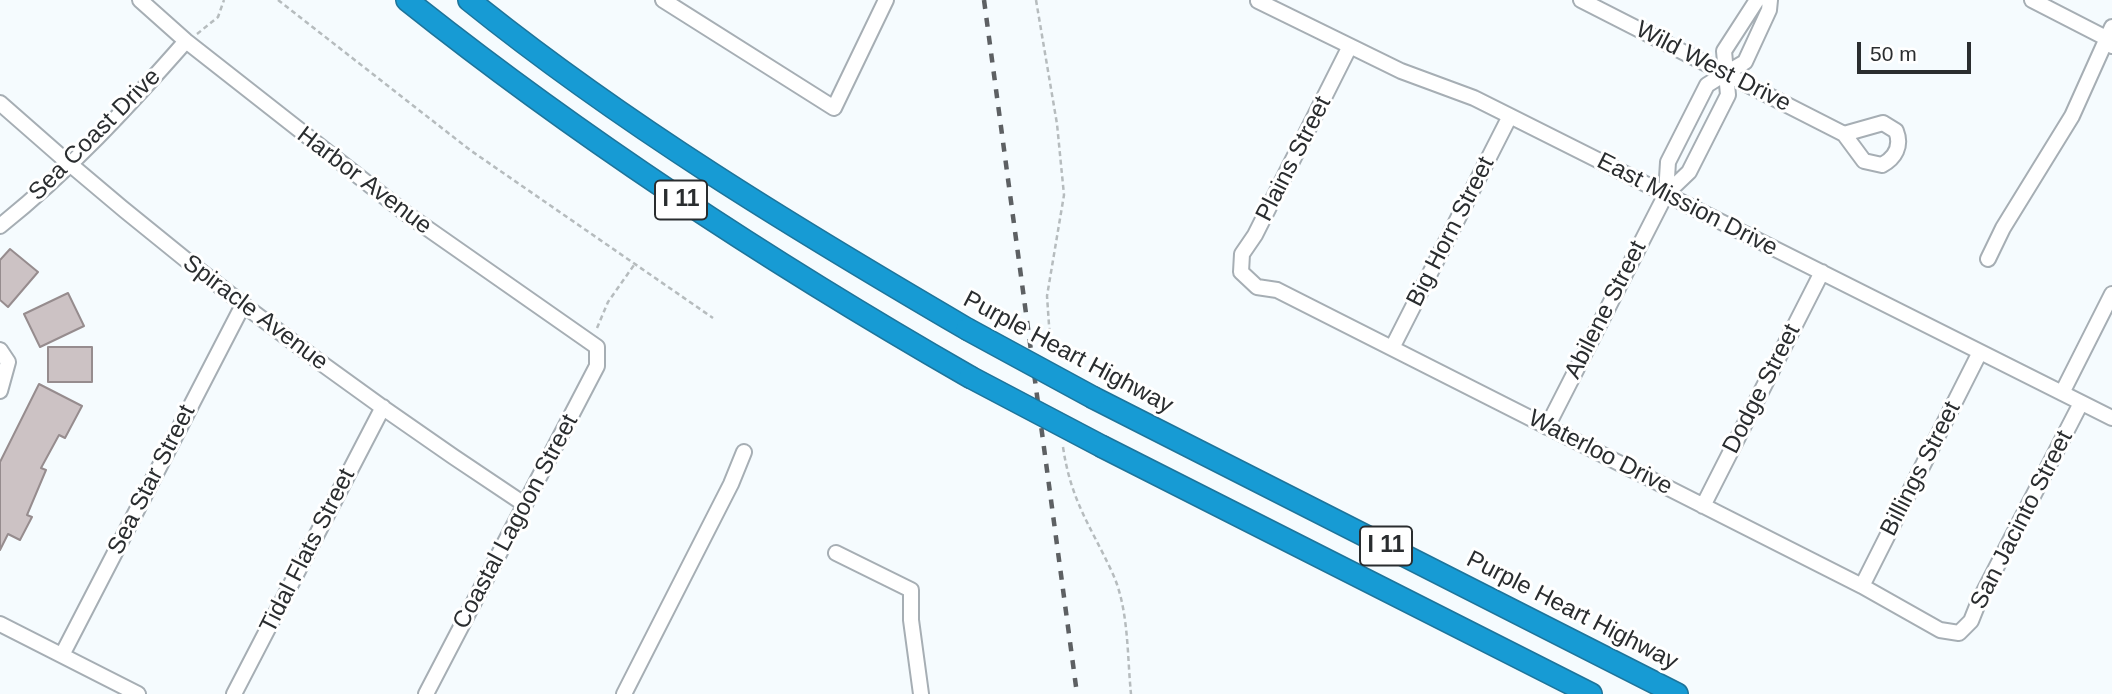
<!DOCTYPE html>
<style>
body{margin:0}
#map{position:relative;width:2112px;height:694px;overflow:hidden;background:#f5fbfe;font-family:Arial,sans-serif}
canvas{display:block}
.scale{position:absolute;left:1857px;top:42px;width:114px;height:32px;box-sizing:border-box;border:4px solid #2a2d2f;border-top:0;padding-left:9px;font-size:21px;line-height:24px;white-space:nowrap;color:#2a2d2f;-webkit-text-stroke:5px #fff;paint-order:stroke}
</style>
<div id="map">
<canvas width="2112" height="694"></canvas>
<div class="scale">50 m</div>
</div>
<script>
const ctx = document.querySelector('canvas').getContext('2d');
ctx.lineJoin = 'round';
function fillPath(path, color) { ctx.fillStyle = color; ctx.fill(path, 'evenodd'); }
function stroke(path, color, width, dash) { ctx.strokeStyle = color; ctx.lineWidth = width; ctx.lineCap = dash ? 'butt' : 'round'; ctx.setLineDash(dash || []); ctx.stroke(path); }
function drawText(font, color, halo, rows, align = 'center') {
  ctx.font = font + ' Arial,sans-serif'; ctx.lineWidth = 6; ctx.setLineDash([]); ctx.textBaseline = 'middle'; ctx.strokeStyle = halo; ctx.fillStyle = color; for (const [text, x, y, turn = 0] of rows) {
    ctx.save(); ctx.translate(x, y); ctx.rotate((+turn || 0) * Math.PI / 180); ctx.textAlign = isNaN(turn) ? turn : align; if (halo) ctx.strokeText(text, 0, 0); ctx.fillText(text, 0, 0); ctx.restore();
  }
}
const building = new Path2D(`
 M10,249L38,272L8,307L0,300V260Z
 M68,293L84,326L40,347L24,314Z
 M48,347H92V382H48Z
 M39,384L82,406L65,438L59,435L41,468L46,470L27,515L32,517L20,540L8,534L0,550V462Z`);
const path = new Path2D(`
 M278,0L470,150L713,318
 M1036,0L1057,124L1064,195L1047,296L1051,354
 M197,34L218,17L224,0
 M597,328L608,302L634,265
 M1063,447C1071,501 1090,525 1112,572C1129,608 1127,655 1131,694`);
const minor = new Path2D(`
 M140,0L186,41L404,212L597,347V366L426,694
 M663,0L834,108L886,0
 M1581,0L1844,134L1864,161L1882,165C1895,158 1902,146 1896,131L1883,123L1844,134
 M2032,0L2106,38L2112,46
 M1258,1L1401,71L1474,98L1510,116L2112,418
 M1350,46L1255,235L1242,254L1241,272L1257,287L1277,290L1862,586L1940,630L1959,633L1971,621L1979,601L2081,403
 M0,103C164,250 340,383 524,504
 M1666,194L1668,162L1707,85L1726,73L1724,51L1757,0
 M0,226C69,171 128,107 186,41
 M1988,259L2003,228L2072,116L2112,27
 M1392,348L1510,116
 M0,350L8,362L0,391
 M2062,393L2112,294
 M1547,427L1666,194L1689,172L1728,95L1726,73L1745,62L1769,10L1770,0
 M1703,506L1822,272
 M836,553L911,590V620L921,694
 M1862,586L1980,352
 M0,624L138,694
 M62,655L243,305
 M234,694L383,407
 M624,694L731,484L744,452`);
const highway = new Path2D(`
 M407,0C584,141 773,264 970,377
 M469,0C624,125 796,229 967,329
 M1094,398L1677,694
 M1103,447L1591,694`);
const rail = new Path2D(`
 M984,0L1077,694`);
const highwayBridge = new Path2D(`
 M967,329L1094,398
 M970,377L1103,447`);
const shields = [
 [681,200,52],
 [1386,546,52]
];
const shieldNames = [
 ["I 11",681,200],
 ["I 11",1386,546]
];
const streetNames = [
 ["Wild West Drive",1713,67,27],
 ["Sea Coast Drive",95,135,-45],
 ["Plains Street",1294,159,-63],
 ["Harbor Avenue",364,181,37],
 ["East Mission Drive",1687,205,27],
 ["Big Horn Street",1451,232,-63],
 ["Abilene Street",1606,310,-63],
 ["Spiracle Avenue",255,313,37],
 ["Purple Heart Highway",1068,353,28],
 ["Dodge Street",1762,389,-63],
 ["Waterloo Drive",1600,453,27],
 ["Billings Street",1921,469,-63],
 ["Sea Star Street",152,480,-63],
 ["San Jacinto Street",2022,520,-63],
 ["Coastal Lagoon Street",516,522,-62],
 ["Tidal Flats Street",308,551,-63],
 ["Purple Heart Highway",1572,611,27]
];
fillPath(building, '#ccc2c4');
stroke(building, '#968c8e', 2);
stroke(minor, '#a6aeb4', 18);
stroke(highway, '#1e749a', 24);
stroke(path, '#b6bcbe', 2.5, [5, 3.5]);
stroke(minor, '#fff', 14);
stroke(highway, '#179bd4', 21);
stroke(rail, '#5d6063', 4.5, [9, 9]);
stroke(highwayBridge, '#1e749a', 24, []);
stroke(highwayBridge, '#179bd4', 21);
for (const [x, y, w] of shields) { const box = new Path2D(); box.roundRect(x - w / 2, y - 19.5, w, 39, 5); ctx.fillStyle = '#fff'; ctx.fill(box); stroke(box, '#2a2d2f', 2); }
drawText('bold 23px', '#2a2d2f', null, shieldNames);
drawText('24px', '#2a2d2f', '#fff', streetNames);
</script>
